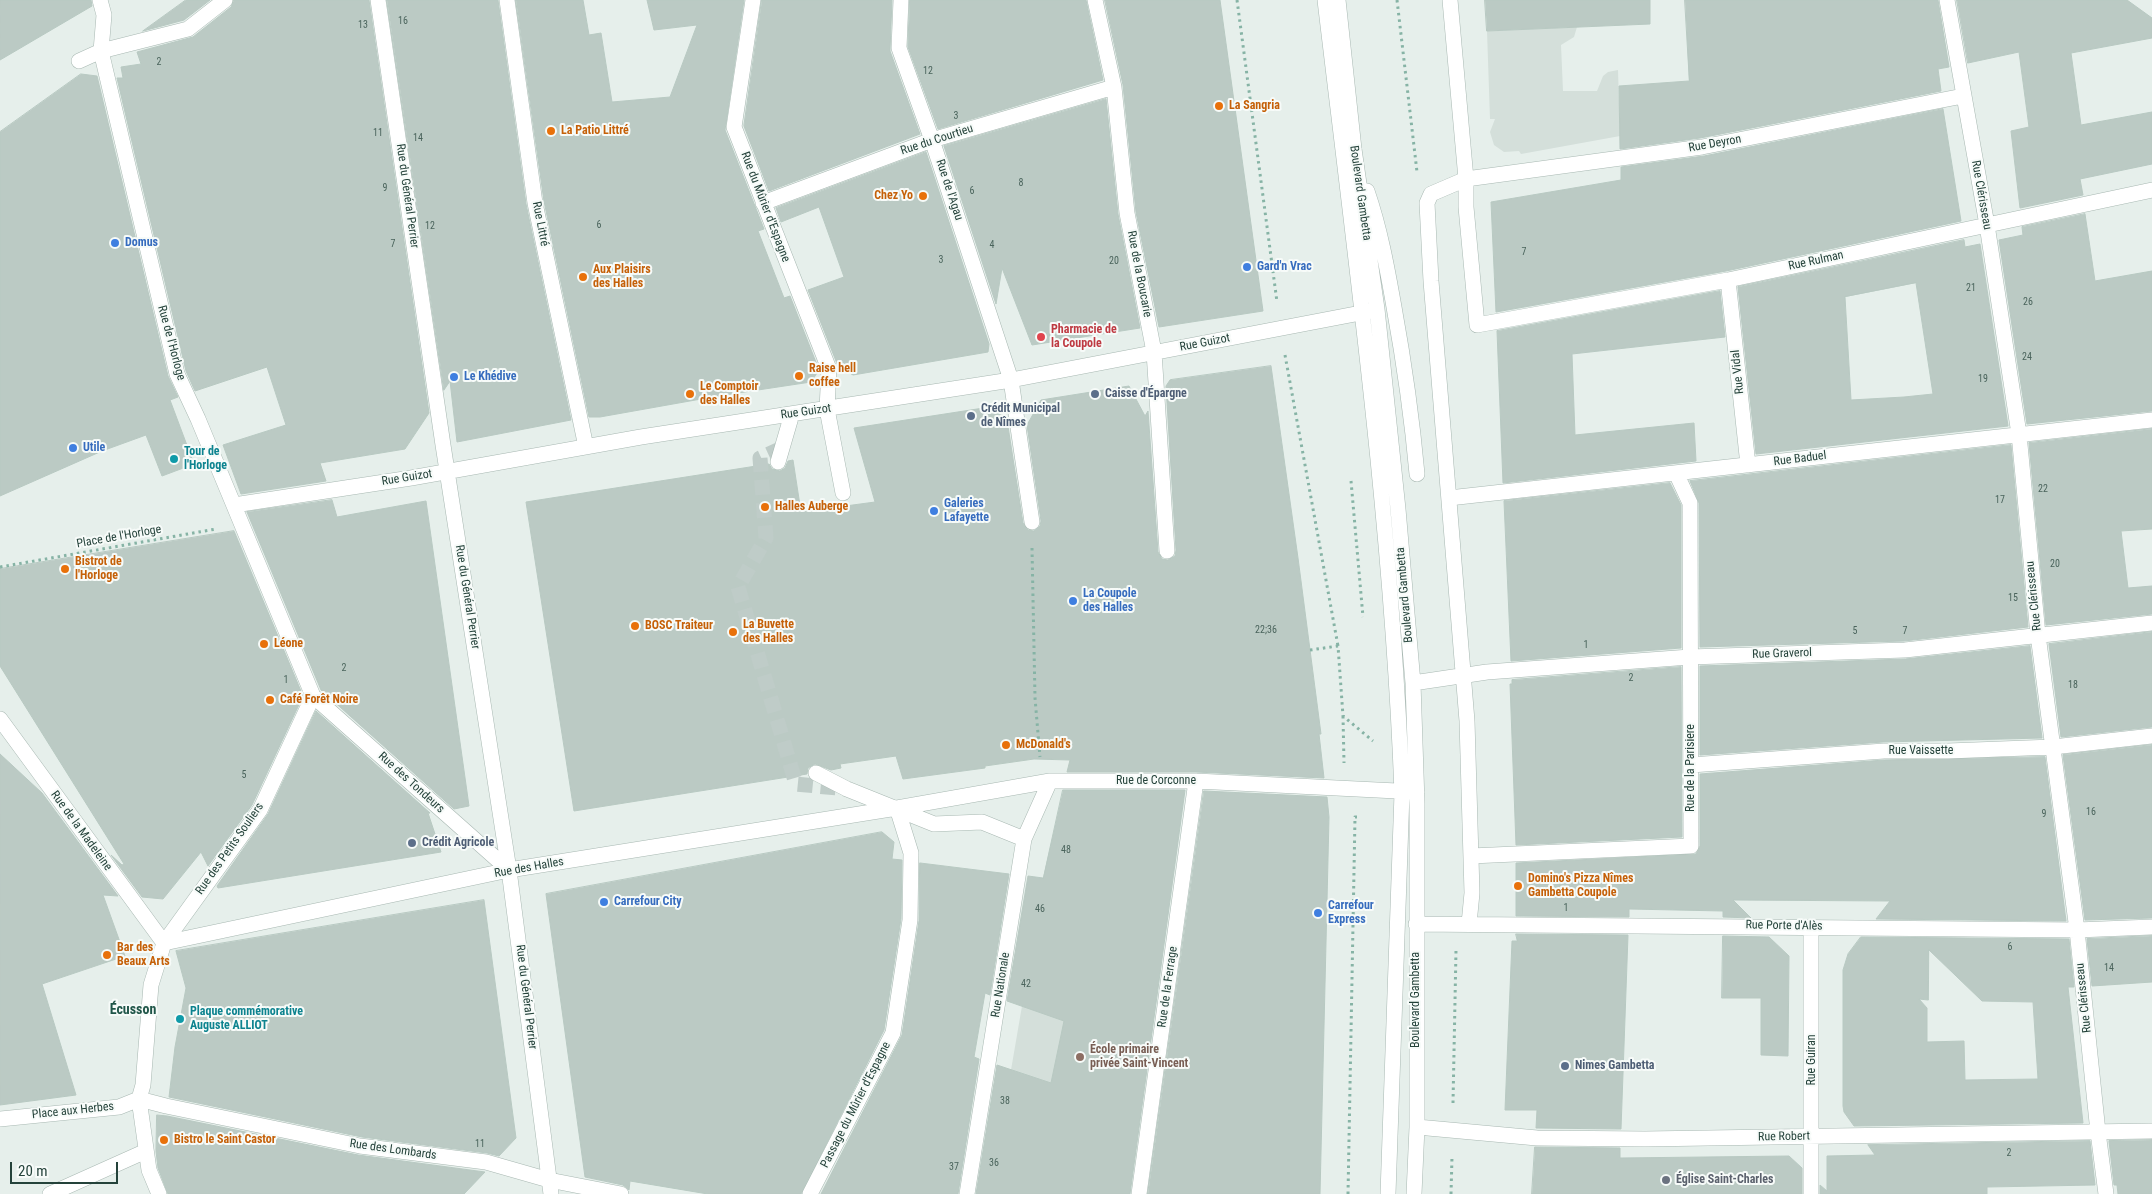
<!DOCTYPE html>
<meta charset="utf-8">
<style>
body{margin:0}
#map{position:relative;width:2152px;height:1194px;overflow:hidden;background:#e6efeb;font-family:"Roboto Condensed",sans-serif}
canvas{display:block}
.scale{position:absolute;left:10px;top:1162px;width:108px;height:22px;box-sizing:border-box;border:2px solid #24423a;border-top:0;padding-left:6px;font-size:15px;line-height:18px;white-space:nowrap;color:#24423a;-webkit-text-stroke:4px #f7fbf9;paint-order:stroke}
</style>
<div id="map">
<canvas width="2152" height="1194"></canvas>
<div class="scale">20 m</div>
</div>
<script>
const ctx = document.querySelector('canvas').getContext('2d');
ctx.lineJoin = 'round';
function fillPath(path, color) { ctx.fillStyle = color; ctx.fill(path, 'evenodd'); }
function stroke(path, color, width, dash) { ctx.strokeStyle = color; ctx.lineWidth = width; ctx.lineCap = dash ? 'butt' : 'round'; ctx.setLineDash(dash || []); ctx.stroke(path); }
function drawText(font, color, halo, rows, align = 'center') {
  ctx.font = font + ' "Roboto Condensed",sans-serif'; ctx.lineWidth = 4; ctx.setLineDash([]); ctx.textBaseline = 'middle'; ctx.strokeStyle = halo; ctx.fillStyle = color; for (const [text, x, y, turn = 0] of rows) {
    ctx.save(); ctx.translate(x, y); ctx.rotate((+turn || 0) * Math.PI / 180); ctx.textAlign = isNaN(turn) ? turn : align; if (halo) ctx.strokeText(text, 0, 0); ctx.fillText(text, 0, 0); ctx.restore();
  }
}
const built = new Path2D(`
 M1577,27L1574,37L1561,45L1563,91H1597L1603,76L1608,72L1618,70L1620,136L1521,154L1519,151L1504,152L1494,145L1490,132L1495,119H1490L1487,31Z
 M1022,1006L1097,1025L1137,1113L1011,1070Z`);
const building = new Path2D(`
 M0,0H91L92,6L0,60Z
 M186,0H210L184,20L143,31Z
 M234,0H369L429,413L405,449L320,463L326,481L241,494L223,445L286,425L267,367L195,391L186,371L117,78H123L121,67L141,64L137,52L193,37L231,7Z
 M387,0H498L526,204L571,420L457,442L450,381L444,390Z
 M516,0H583L589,35L601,33L612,102L670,97L697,25L654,30L647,0H744L725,130L764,229L758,231L784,298L790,296L819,370L811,382L718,396L600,417H589L544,201Z
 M762,0H892L890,51L920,134L769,191L744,126Z
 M910,0H1086L1103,80L938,129L908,47Z
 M1105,0H1220L1263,311L1159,327L1136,212L1123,85Z
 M1485,0H1650V24L1487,31Z
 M1685,0H1938L1949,67L1938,69L1941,91L1700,138L1620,149L1619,86L1689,81Z
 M1957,0H2127L2152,18V38L2071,53L2081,125L2152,112V164L2080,179L2083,195L2020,208L2011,131L2029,127L2019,52L1968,63Z
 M81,74L97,76L168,376L178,397L170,400L194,464L162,476L146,435L102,451L0,496V132Z
 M1106,99L1118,214L1140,328L1032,345L1002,268L996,304L944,146Z
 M1943,109L1961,221L1726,271L1496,312L1491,202L1621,180V167L1704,156Z
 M926,152L989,344L988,352L853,375L838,366L808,290L844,277L819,207L781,222L776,208Z
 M2085,214L2095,281L2152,271V411L2027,424L1999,240L2023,235L2022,227Z
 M1964,240L1965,247L1980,244L2008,426L1756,454L1738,287ZM1916,283L1933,394L1904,397L1851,400L1845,297Z
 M1720,291L1725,337L1572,354L1575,435L1694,423L1696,461L1503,483L1497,331Z
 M1271,366L1298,558L1321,734H1319L1324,778L1196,772H1067L1070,760L1034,759L985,766V768L903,779L896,756L840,764L841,768L831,770L815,764L808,768L807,774L574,811L526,502L769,464L772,469L780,471L785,468L788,461L793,460L801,512L875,502L854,428L990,407L1007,420L1023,523L1028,530L1034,531L1040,526L1041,521L1027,425L1041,400L1129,386L1145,416L1148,411L1158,552L1162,559L1168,560L1175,556L1176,550L1166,386L1170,380Z
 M2152,429V529L2121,531L2128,588L2152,586V614L2046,625L2029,443Z
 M2011,445L2028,627L1904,641L1700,647L1699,503L1690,481Z
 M1670,483L1681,505V648L1511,661L1504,501Z
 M332,500L337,517L426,501L469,806L454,809L321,690L247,512Z
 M234,531L303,696L252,805L208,866L201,852L163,899L142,897L111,855L122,865L124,864L0,666V569Z
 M2152,632V727L2061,737L2049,644Z
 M2030,646L2042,738L1883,742L1700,755V666L1905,659Z
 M1681,667L1682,837L1516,845L1510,684H1512V680Z
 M316,711L430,813H428L441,852L218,888L217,886L268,814Z
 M2152,745V918L2085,920L2063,755Z
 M0,754L42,793L118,896L103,895L125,956L42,984L76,1095L0,1105Z
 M2045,757L2066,921L1876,919L1890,901L1733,900L1751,918L1723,917V911L1629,909V917L1516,916V863L1696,854L1700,846V774L1884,760Z
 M1063,790H1185L1130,1194H976L997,1065L1051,1083L1064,1021L1007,1001L1028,876L1043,878Z
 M1204,791L1327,797L1329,817L1320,1194H1148Z
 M882,832L894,842L892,859L902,860L901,919L884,1030L801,1194H708L630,1181L629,1190L623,1185L585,1177L546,894Z
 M920,863L1009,874L990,995L985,993L974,1057L979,1059L958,1194H821L902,1035L919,921Z
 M484,900L516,1138L499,1156L487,1153L362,1137L169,1097L175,1047L186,988L176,951Z
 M1516,934L1628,935L1621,1129L1536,1128L1537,1110H1505L1512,941H1517Z
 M1723,936L1769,937L1789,956L1788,1056L1761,1055V998H1722Z
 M2152,936V982L2092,986L2087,939Z
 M1861,937L2069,939L2074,987H2068L2083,1123L1854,1126L1844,1112L1843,1106V970L1848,954ZM1929,950L1982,1001L2033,1002L2038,1079L1965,1080L1964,1041L1927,1042V1008L1919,999L1928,1000Z
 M157,1115L167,1116L358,1155L485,1172L464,1194H168L158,1168L156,1151Z
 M2152,1140V1194H2118L2117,1185H2114L2109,1141Z
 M2090,1141L2095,1185L1987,1187V1194H1820V1185L1827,1191V1156L1875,1155L1868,1145Z
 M1535,1147L1620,1148V1158L1789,1156L1802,1168V1194H1532Z`);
const minorTunnel = new Path2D(`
 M782,448L760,458L766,538L738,587L796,784L847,789`);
const path = new Path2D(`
 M1237,0L1277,302
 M1397,0L1417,172
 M1285,355L1338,646
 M1351,481L1363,617
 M1032,548L1035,698L1040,757
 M0,567L216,529
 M1310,650L1338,646L1343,716L1373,741
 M1343,716L1344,763
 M1453,1103L1456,950
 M1348,1194L1355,817H1357
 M1451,1194L1452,1157`);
const minor = new Path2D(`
 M100,0L104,15L101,51L177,374L198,419L313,696L509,870
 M378,0L443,445L509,870L551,1194
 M507,0L535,203L586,447
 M753,0L734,127L829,369L827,409L843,493
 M901,0L899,48L932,140L1011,380L1032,522
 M1095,0L1114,87L1127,213L1154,352L1167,551
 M1325,0C1356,263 1392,527 1402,793L1388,1194
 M1338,0L1354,149L1377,309L1398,509L1413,683L1417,803V1127L1414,1194
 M1450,0L1466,179V207L1477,325L1728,280L2152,190
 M1947,0L1987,225L2019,434L2038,635L2077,930L2098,1132L2106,1194
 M79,61L101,51L188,29L225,0
 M1367,191C1380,229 1387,267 1394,307C1404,362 1412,418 1417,474
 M763,203L932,140L1114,87
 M1728,280L1748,465
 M778,462L792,414
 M1449,498L2152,420
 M234,505L411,478L641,437L1011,380L1371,311
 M1413,683L1487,672L1690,657L1905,650L2152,623
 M0,719L164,943
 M1691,765L1884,751H1948L2053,747L2152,736
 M816,773L847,789L934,824L982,822L1024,839
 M1471,856L1691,846L1690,503L1676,473
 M1416,924L2077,930L2152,927
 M1469,924L1472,893L1467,721L1431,281L1427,203L1431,194L1466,179L1702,147L1963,96
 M1811,927V1194
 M164,943L509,870L897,808L1050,781H1196L1417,792
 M0,1119L119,1107L139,1099L143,1085L151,985L164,943L260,810L313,696
 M1417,1127L1537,1138L1645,1139L2152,1131
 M50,1194L146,1151
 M159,1194L149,1170L139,1099L166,1106L360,1146L486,1162L549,1180L621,1194
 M810,1194L893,1033L910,920L911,853L897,808
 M967,1194L1024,839L1050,781
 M1139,1194L1196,781`);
const markers = [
 [1219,106,5,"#e8710a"],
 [551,131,5,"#e8710a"],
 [923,196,5,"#e8710a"],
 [115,243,5,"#3f7fe0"],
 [1247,267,5,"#3f7fe0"],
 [583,277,5,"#e8710a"],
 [1041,337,5,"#e0444e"],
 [799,376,5,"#e8710a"],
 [454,377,5,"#3f7fe0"],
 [690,394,5,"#e8710a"],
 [1095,394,5,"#5c6f8a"],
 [971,416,5,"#5c6f8a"],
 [73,448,5,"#3f7fe0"],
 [174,459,5,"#0f9aa8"],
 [765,507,5,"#e8710a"],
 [934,511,5,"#3f7fe0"],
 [65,569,5,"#e8710a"],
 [1073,601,5,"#3f7fe0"],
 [635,626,5,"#e8710a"],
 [733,632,5,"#e8710a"],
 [264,644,5,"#e8710a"],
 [270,700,5,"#e8710a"],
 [1006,745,5,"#e8710a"],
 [412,843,5,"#5c6f8a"],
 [1518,886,5,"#e8710a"],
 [604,902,5,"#3f7fe0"],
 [1318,913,5,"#3f7fe0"],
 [107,955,5,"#e8710a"],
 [180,1019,5,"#0f9aa8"],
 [1080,1057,5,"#8d6e63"],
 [1565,1066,5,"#5c6f8a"],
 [164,1140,5,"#e8710a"],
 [1666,1180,5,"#6b7280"]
];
const numberNames = [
 ["16",403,21],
 ["13",363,25],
 ["2",159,62],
 ["12",928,71],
 ["3",956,116],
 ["11",378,133],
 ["14",418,138],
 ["8",1021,183],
 ["9",385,188],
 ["6",972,191],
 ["6",599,225],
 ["12",430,226],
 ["7",393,244],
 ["4",992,245],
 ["7",1524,252],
 ["3",941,260],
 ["20",1114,261],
 ["21",1971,288],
 ["26",2028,302],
 ["24",2027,357],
 ["19",1983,379],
 ["22",2043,489],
 ["17",2000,500],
 ["20",2055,564],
 ["15",2013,598],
 ["22;36",1266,630],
 ["5",1855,631],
 ["7",1905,631],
 ["1",1586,645],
 ["2",344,668],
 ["2",1631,678],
 ["1",286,680],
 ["18",2073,685],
 ["5",244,775],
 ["16",2091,812],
 ["9",2044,814],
 ["48",1066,850],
 ["1",1566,908],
 ["46",1040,909],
 ["6",2010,947],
 ["14",2109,968],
 ["42",1026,984],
 ["38",1005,1101],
 ["11",480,1144],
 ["2",2009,1153],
 ["36",994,1163],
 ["37",954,1167]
];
const foodNames = [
 ["La Sangria",1229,106],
 ["La Patio Littré",561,131],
 ["Chez Yo",913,196,"right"],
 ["Aux Plaisirs",593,270],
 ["des Halles",593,284],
 ["Raise hell",809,369],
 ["coffee",809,383],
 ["Le Comptoir",700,387],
 ["des Halles",700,401],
 ["Halles Auberge",775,507],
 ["Bistrot de",75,562],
 ["l'Horloge",75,576],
 ["La Buvette",743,625],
 ["des Halles",743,639],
 ["BOSC Traiteur",645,626],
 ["Léone",274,644],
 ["Café Forêt Noire",280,700],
 ["McDonald's",1016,745],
 ["Domino's Pizza Nîmes",1528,879],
 ["Gambetta Coupole",1528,893],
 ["Bar des",117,948],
 ["Beaux Arts",117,962],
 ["Bistro le Saint Castor",174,1140]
];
const streetNames = [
 ["Rue du Courtieu",937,140,-18],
 ["Rue Deyron",1715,144,-10],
 ["Rue de l'Agau",949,190,72],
 ["Boulevard Gambetta",1360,193,82],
 ["Rue Clérisseau",1981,195,80],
 ["Rue du Général Perrier",407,196,82],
 ["Rue du Mûrier d'Espagne",765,207,69],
 ["Rue Littré",540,224,79],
 ["Rue Rulman",1816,261,-12],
 ["Rue de la Boucarie",1139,274,79],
 ["Rue de l'Horloge",171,343,75],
 ["Rue Guizot",1205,343,-11],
 ["Rue Vidal",1738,372,-96],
 ["Rue Guizot",806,412,-8],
 ["Rue Baduel",1800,459,-7],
 ["Rue Guizot",407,478,-9],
 ["Place de l'Horloge",119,537,-10],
 ["Boulevard Gambetta",1405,595,-95],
 ["Rue Clérisseau",2034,596,-96],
 ["Rue du Général Perrier",467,597,81],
 ["Rue Graverol",1782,654,-2],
 ["Rue Vaissette",1921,751],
 ["Rue de la Parisiere",1691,768,-90],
 ["Rue de Corconne",1156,781],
 ["Rue des Tondeurs",411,783,42],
 ["Rue de la Madeleine",81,831,54],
 ["Rue des Petits Souliers",230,849,-55],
 ["Rue des Halles",529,868,-10],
 ["Rue Porte d'Alès",1784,926,1],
 ["Rue Nationale",1001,985,-81],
 ["Rue de la Ferrage",1168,987,-82],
 ["Rue du Général Perrier",526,997,83],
 ["Rue Clérisseau",2084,998,-96],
 ["Boulevard Gambetta",1416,1000,-90],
 ["Rue Guiran",1812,1060,-90],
 ["Passage du Mûrier d'Espagne",856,1105,-63],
 ["Place aux Herbes",73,1111,-6],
 ["Rue Robert",1784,1137,-1],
 ["Rue des Lombards",393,1150,8]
];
const shopNames = [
 ["Domus",125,243],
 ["Gard'n Vrac",1257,267],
 ["Le Khédive",464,377],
 ["Utile",83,448],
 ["Galeries",944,504],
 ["Lafayette",944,518],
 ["La Coupole",1083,594],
 ["des Halles",1083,608],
 ["Carrefour City",614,902],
 ["Carrefour",1328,906],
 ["Express",1328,920]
];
const healthNames = [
 ["Pharmacie de",1051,330],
 ["la Coupole",1051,344]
];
const serviceNames = [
 ["Caisse d'Épargne",1105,394],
 ["Crédit Municipal",981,409],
 ["de Nîmes",981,423],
 ["Crédit Agricole",422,843],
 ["Nimes Gambetta",1575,1066]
];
const cultureNames = [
 ["Tour de",184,452],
 ["l'Horloge",184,466],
 ["Plaque commémorative",190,1012],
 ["Auguste ALLIOT",190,1026]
];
const educationNames = [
 ["École primaire",1090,1050],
 ["privée Saint-Vincent",1090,1064]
];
const worshipNames = [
 ["Église Saint-Charles",1676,1180]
];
const neighbourhoodNames = [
 ["Écusson",133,1010]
];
fillPath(built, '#d4dfda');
fillPath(building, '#bbcac4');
stroke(building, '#b8c9c2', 1);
stroke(minorTunnel, '#bfccc8', 15, [15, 8]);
stroke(minor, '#a8b8b2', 16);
stroke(path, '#86b3a5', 3, [2.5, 4]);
stroke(minor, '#fff', 15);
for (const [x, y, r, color] of markers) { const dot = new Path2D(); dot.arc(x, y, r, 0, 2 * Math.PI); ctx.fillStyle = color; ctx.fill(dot); stroke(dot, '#f7fbf9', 2); }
drawText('10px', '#4a645c', null, numberNames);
drawText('bold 12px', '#c56008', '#f7fbf9', foodNames, 'left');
drawText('12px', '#24423a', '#f7fbf9', streetNames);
drawText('bold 12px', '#366cbe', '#f7fbf9', shopNames, 'left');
drawText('bold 12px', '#be3a42', '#f7fbf9', healthNames, 'left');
drawText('bold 12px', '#4e5e75', '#f7fbf9', serviceNames, 'left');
drawText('bold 12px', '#0d838f', '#f7fbf9', cultureNames, 'left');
drawText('bold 12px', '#785e54', '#f7fbf9', educationNames, 'left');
drawText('bold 12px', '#5b616d', '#f7fbf9', worshipNames, 'left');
drawText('bold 14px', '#1f5548', '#f7fbf9', neighbourhoodNames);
</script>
